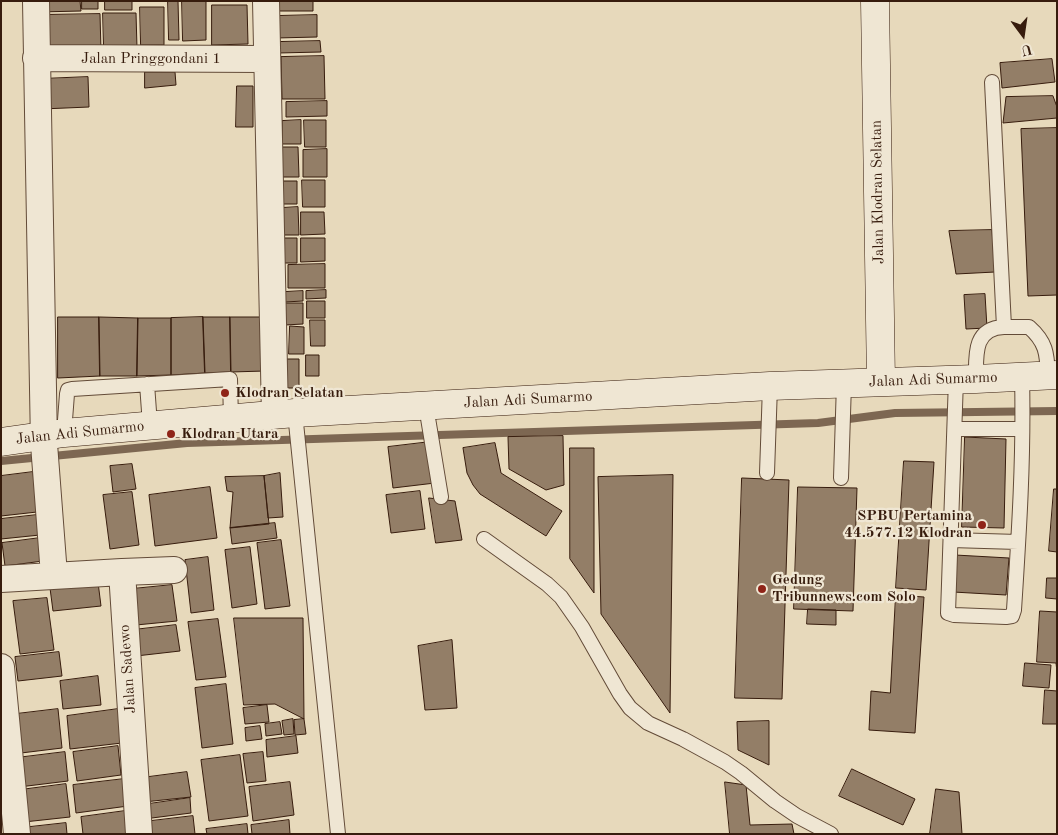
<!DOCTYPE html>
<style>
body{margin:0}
#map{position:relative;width:1058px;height:835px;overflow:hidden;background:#e7d9bb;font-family:"Old Standard TT",serif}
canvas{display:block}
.frame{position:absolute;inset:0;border:2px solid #371c0d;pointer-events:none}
.north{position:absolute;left:998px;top:10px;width:50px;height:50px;-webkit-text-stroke:4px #efe6d3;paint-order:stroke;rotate:166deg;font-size:14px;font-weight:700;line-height:20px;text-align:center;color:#371c0d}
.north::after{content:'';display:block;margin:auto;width:18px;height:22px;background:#371c0d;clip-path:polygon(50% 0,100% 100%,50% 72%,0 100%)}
</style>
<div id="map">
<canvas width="1058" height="835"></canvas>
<div class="frame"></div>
<div class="north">U</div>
</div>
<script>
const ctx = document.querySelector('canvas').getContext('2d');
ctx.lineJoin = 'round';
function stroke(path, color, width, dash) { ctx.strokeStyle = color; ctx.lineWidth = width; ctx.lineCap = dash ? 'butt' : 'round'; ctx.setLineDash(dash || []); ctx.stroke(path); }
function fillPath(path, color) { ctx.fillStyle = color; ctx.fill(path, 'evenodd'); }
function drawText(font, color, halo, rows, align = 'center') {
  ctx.font = font + ' "Old Standard TT",serif'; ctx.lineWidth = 4.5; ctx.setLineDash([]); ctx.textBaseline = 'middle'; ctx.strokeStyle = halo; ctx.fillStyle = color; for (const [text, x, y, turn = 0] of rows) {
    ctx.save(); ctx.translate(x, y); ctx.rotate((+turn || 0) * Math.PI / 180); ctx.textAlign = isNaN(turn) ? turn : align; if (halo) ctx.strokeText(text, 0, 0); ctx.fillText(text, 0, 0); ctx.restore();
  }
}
const stream = new Path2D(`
 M1,461L187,443L818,423L895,413L1057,411`);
const building = new Path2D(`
 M39,1H80L81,11L39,12Z
 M82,1H98V9H82Z
 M105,1H132V10H105Z
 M168,1H178L179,40H169Z
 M182,1H206V40L183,41Z
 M275,1H313V11H275Z
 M212,5H247L248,44L212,45Z
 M140,7H164V45H141Z
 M103,13H136L137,48H104Z
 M100,14L101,51L41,52L40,15Z
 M317,15V37L276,38V16Z
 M320,41L321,52L278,53V42Z
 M324,56L325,99H282L281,57Z
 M1052,59L1055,82L1002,88L1000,63Z
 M145,72H175L176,85L145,88Z
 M88,77L89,107L42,109L41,79Z
 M237,86H253V127H236Z
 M1053,96L1057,107V118L1003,123L1006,97Z
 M327,101V116L286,117V102Z
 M301,120V144H282V121Z
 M304,120H326V147H305Z
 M1057,128V295L1028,296L1021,129Z
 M279,147H298L299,177H280Z
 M327,149V177H303V150Z
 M302,180H325V207H303Z
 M278,181H297V204H279Z
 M298,207L299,235H282V208Z
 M301,212H324L325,234L301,235Z
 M992,230L995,272L956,274L949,231Z
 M281,238H297V263H281Z
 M301,238H325V261L301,262Z
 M325,264V288H288V265Z
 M326,290V298L306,299V291Z
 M303,291V301L285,302V292Z
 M985,294L987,328L966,329L964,295Z
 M307,301H325V318H307Z
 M285,303H303V324L285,325Z
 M58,317H99L100,376L58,378Z
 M99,317L138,318L137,376H100Z
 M203,317L205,373L171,375V318Z
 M203,317H230L231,372L205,373Z
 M230,317H264L265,371L231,372Z
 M138,318H171V375L137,376Z
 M310,320H325V346H311Z
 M290,326L304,327V354H289Z
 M306,355H319V376H306Z
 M287,359H299V388H287Z
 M563,436L564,485L546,490L509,469L508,437Z
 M965,437L1006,439L1004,528L962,527Z
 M430,442L435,483L393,488L388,447Z
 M495,443L501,473L562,511L546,536L480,494L473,485L467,473L463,448Z
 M570,448H594V593L570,559Z
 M904,461L934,462L926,590L896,588Z
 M132,464L136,489L113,492L110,466Z
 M33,472L37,512L1,516V476Z
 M280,473L283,517L268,518L264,476Z
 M673,475L670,713L601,614L598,477Z
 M264,476L269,524L230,528L233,492L227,491L225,477Z
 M742,478L789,480L782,699L735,698Z
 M210,487L217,538L155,546L149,495Z
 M798,487L857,488L853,611L794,609Z
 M1054,489H1057V552L1049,551Z
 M420,491L425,529L391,533L386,495Z
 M132,492L139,545L110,549L103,495Z
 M429,498L455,501L462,540L436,543Z
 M37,515L40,535L1,539V519Z
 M275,523L277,538L232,544L230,528Z
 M40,538L43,561L5,566L2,543Z
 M281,540L290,606L265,609L257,543Z
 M250,547L257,604L232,608L225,550Z
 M955,555L1009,558L1006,595L953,592Z
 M208,557L214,610L191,613L185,560Z
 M1047,578H1057V599L1046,598Z
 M98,582L101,606L53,611L50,588Z
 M172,585L177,621L136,625L132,589Z
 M896,595L924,597L915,733L869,730L871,691L890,693Z
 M47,598L54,650L20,654L13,601Z
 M808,609L836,610V625L807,624Z
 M1040,611L1057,612V672L1056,663L1037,662Z
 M234,618H303L304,719L275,704L244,705Z
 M218,619L226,677L196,680L188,622Z
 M176,625L180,651L136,656L133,630Z
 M452,640L457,708L425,710L418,646Z
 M59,652L62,676L18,681L15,657Z
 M1025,663L1051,665L1049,688L1023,686Z
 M98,676L101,705L63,709L60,681Z
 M226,684L233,744L202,748L195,688Z
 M1045,690L1057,691V724H1043Z
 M267,705L269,722L245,724L243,708Z
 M58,709L62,748L21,753L16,714Z
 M118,709L122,743L70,749L67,716Z
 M293,719L294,734L284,735L282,721Z
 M304,719L306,734L295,735L294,720Z
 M769,721V765L738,750L737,722Z
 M280,722L282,734L266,736L265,724Z
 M260,726L262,739L246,741L245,728Z
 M296,736L298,753L267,757L266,740Z
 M118,746L121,775L77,781L73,752Z
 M65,752L68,781L19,787L16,758Z
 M263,752L266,781L247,783L243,754Z
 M240,755L248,816L209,821L201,760Z
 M852,769L915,799L903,825L839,796Z
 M187,772L191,797L144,802L141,778Z
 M124,779L128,806L76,813L73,785Z
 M290,782L294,815L253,821L249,787Z
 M725,782L746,785L750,825L792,824L794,834H730Z
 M66,784L70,817L24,822L20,790Z
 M936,789L959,792L962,834H930Z
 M190,798L191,813L144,819L142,805Z
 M125,811L128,834H83L81,817Z
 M193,816L195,834H144L143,822Z
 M289,820L290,834H252L251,825Z
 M66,823L67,834H22L21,828Z
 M247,824L248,834H207L206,829Z`);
const service = new Path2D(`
 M1004,327H1029C1046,342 1047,353 1048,375
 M956,379L948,613L954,615L1006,617L1012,616L1014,610C1019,533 1024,455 1022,377
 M976,379C976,356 973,328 1004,327L992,82
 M147,384L150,425
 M426,406L441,497
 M295,413L338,834
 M955,429H1022
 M64,433L67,394L68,390L72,389L230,379L231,419
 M767,473L770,386
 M841,478L844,383
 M484,539L547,584L561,597L582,627L620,694L630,708L648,723L683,739L725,762L741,773L775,801L797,816L831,834
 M951,540L1018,542`);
const minor = new Path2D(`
 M36,1L44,444L54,575
 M266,1L275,415
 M36,58L266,59
 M122,572L174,570
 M1,579L122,572L139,834
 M1,667L17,834`);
const secondary = new Path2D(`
 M875,1L881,382
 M1,442L64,433L295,413L770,386L976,379L1057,375`);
const markers = [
 [225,393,5,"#8f2418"],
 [171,434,5,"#8f2418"],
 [982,525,5,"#8f2418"],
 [762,589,5,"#8f2418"]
];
const streetNames = [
 ["Jalan Pringgondani 1",151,59],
 ["Jalan Klodran Selatan",878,192,-91],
 ["Jalan Adi Sumarmo",933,380,-2],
 ["Jalan Adi Sumarmo",528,400,-3],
 ["Jalan Adi Sumarmo",80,433,-6],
 ["Jalan Sadewo",128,669,-94]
];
const poiNames = [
 ["Klodran Selatan",235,393],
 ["Klodran Utara",181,434],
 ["SPBU Pertamina",972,516,"right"],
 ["44.577.12 Klodran",972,533,"right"],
 ["Gedung",772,580],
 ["Tribunnews.com Solo",772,597]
];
stroke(stream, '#7d6752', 8);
fillPath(building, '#937e67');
stroke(building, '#371c0d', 1);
stroke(service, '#634b38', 16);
stroke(minor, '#634b38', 28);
stroke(secondary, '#371c0d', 29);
stroke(service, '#efe6d3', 14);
stroke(minor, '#efe6d3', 26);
stroke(secondary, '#efe6d3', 28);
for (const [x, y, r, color] of markers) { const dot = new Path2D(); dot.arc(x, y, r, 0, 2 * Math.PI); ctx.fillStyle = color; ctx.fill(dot); stroke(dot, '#efe6d3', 2); }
drawText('15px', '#371c0d', '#efe6d3', streetNames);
drawText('bold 15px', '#371c0d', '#efe6d3', poiNames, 'left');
</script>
